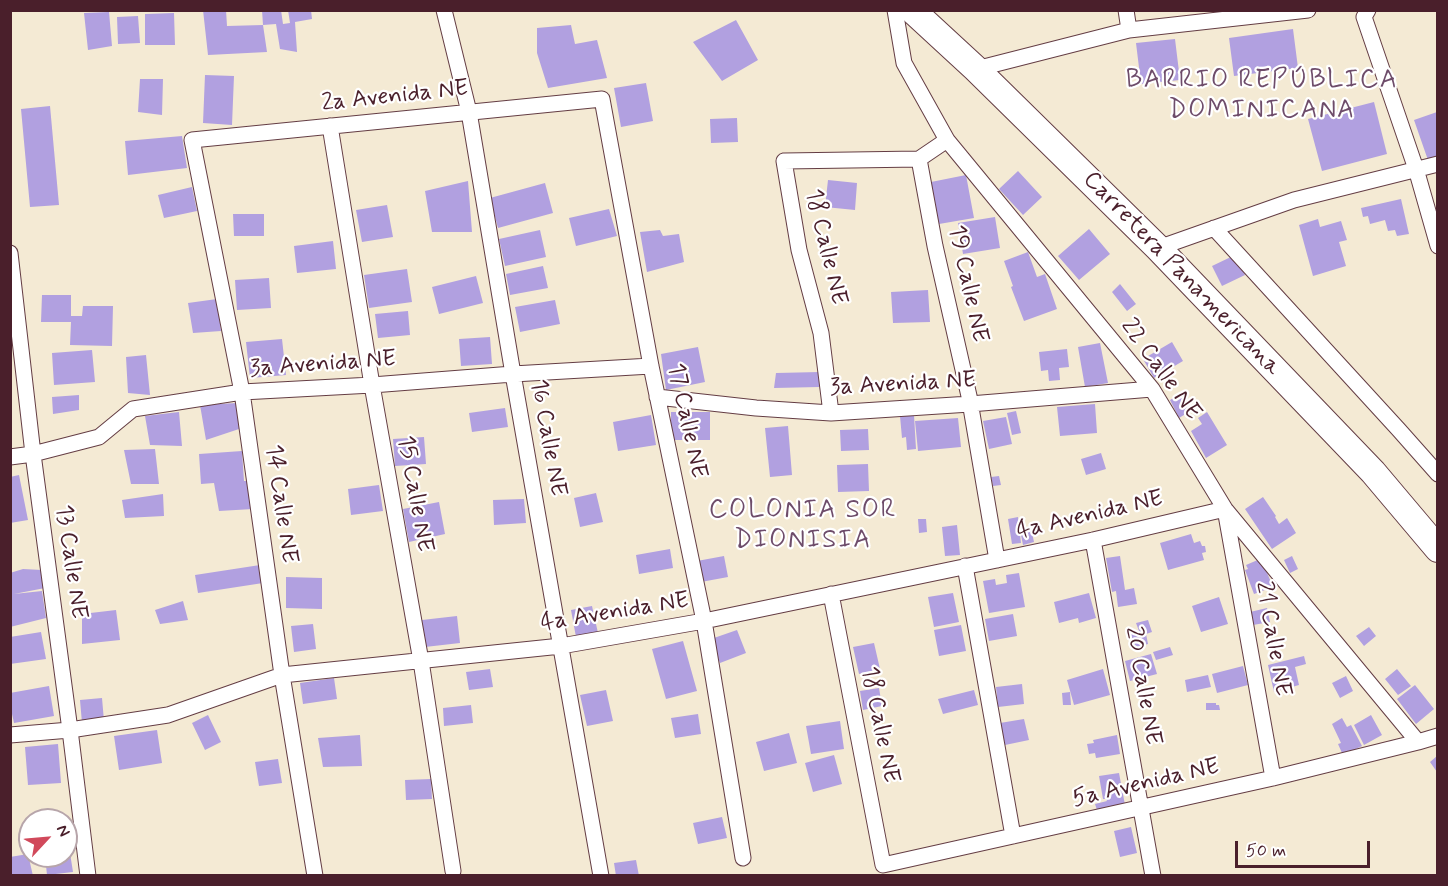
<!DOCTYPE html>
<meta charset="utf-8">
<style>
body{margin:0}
#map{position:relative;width:1448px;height:886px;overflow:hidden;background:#f4ead4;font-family:Mynerve,sans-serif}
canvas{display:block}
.frame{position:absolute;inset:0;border:12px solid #4a1f2b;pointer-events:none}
.north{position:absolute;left:18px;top:808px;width:60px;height:60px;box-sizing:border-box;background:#fff;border:2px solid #b7a5aa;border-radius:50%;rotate:64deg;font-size:16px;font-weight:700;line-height:24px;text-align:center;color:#4a1f2b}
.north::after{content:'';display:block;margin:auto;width:21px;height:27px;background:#d1495b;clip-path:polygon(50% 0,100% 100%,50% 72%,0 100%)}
.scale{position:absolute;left:1235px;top:841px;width:135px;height:27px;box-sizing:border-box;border:3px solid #4a1f2b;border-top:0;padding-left:8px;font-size:18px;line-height:21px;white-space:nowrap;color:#4a1f2b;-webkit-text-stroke:4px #fff;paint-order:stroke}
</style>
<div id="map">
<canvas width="1448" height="886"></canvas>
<div class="frame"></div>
<div class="north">N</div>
<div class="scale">50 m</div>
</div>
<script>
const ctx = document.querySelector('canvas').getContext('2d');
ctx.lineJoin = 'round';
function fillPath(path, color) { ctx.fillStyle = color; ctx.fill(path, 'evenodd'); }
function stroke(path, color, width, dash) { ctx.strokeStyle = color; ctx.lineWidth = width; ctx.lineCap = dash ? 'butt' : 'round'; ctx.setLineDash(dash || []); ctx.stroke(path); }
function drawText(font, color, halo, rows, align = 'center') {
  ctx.font = font + ' Mynerve,sans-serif'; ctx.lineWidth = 4.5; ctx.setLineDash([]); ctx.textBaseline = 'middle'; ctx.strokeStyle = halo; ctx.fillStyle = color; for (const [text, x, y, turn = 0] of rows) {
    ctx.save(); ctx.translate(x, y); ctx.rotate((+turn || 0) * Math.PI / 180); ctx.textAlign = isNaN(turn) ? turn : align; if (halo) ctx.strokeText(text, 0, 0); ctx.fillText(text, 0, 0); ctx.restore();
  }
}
const building = new Path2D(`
 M203,10H226L227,26L263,25L267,52L208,55Z
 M262,10H281L283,24L290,23L288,10H311L312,19L295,22L297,52L280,49L276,24L263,25Z
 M109,12L112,46L88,50L84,13Z
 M174,13L175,45H145V14Z
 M138,16L140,43L118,44L117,17Z
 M736,20L758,60L722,81L693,42Z
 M571,25L575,44L597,40L607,78L548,88L537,53V28Z
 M1293,29L1298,68L1234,76L1229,38Z
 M1175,39L1180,80L1141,84L1136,43Z
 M205,75L234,76L232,125L203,123Z
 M140,79H163L162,115L138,112Z
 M646,83L653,121L621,127L614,88Z
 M1374,102L1387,154L1322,171L1308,119Z
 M50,106L59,205L30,207L21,109Z
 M1437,112V159L1429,163L1414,120Z
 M737,118L738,142L711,143L710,119Z
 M182,136L187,168L128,175L125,141Z
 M1018,171L1042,197L1023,215L999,189Z
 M966,175L974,218L939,224L931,182Z
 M828,180L857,183L855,210L825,207Z
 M468,181L472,232H432L425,191Z
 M545,183L553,213L498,228L490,198Z
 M192,187L197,211L164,218L158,195Z
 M1401,199L1409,234L1397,236L1395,230L1388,231L1385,220L1370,224L1368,216L1363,217L1361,208Z
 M387,205L393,237L362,242L356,210Z
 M609,209L617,236L576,246L569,218Z
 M233,214H264V236H234Z
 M995,217L1000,248L963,254L958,223Z
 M1318,219L1320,227L1341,221L1347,240L1339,242L1346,266L1313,276L1299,225Z
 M1089,229L1110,254L1079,280L1058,256Z
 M540,230L546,257L505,266L499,239Z
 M660,230L663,236L679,234L684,262L647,272L640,232Z
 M333,241L336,269L297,273L294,246Z
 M1028,252L1037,277L1045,274L1057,309L1024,321L1011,287L1013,286L1004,261Z
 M1235,255L1245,275L1222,286L1212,266Z
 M543,266L548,288L510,295L506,274Z
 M407,269L412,302L369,308L364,275Z
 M476,276L483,303L439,314L432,287Z
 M269,278L271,308L237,310L235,280Z
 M1120,284L1136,304L1127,311L1112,292Z
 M928,290L930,322L893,323L891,292Z
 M42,295H71V316H82L83,306H113L112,346L70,345L71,322H41Z
 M217,299L221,331L193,333L188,303Z
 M555,300L560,324L520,332L515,307Z
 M408,311L410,335L378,338L375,314Z
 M490,337L492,364L461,366L459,339Z
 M282,339L286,375L250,378L246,342Z
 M1172,342L1183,361L1154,378L1143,359Z
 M1100,343L1108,383L1085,387L1078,347Z
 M698,347L705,382L666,390L661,354Z
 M1067,349L1069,367L1059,368L1060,380L1049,381L1048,370L1041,371L1039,352Z
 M92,350L95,382L54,385L52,353Z
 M146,355L150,395L128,393L126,357Z
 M820,372L819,387L774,388L776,373Z
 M1182,393L1192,410L1179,418L1170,400Z
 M79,395V410L53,414L52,397Z
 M237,403L239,429L206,440L200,405Z
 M1095,404L1097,433L1060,436L1057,407Z
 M505,408L508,427L472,432L469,413Z
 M1016,411L1021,433L1012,435L1007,413Z
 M179,412L182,446L150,445L145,416Z
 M671,412H710V440H671Z
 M1207,412L1227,445L1206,458L1191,431L1202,424L1198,418Z
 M651,415L656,445L618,451L613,422Z
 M914,415L916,449L907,450L906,437L902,438L900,416Z
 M1006,417L1012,444L989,449L983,421Z
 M958,418L961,447L918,451L915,421Z
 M788,426L792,475L770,477L765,428Z
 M868,429L869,450L841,451L840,430Z
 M424,437L426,464L395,466L393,439Z
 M155,449L159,484H131L124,450Z
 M242,451L244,481H248L253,509L219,511L214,483L201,484L199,454Z
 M1101,453L1106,469L1086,475L1081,459Z
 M868,464L869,491L838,492L837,465Z
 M19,475L28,520L10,523V477Z
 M999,476L1001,485L993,486L991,477Z
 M379,485L383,511L351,515L348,489Z
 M596,493L603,522L580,527L574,498Z
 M163,494L164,516L125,518L122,500Z
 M1263,497L1276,516L1275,517L1279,524L1287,518L1296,533L1272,549L1245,509Z
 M524,499L526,523L494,525L493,500Z
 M439,502L445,534L409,542L403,509Z
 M1018,517L1021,543L1012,544L1008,519Z
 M918,519H926L927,532L919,533Z
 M957,525L960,555L945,556L942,527Z
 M1031,528L1034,542L1023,545L1020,530Z
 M1191,534L1194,543L1200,541L1202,546H1205L1206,552L1202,553L1204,560L1168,570L1160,543Z
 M670,549L673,568L639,574L636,555Z
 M724,556L728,577L701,582L697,561Z
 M1120,556L1125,590L1134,588L1137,604L1118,607L1116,591L1112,592L1106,558Z
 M1292,556L1298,569L1290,573L1284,560Z
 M1260,559L1263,563L1273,587L1254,594L1245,570L1248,569L1246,565Z
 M260,565L263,583L198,593L195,575Z
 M23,569L42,570L45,588L14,594L42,591L46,618L10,627V573Z
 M1019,573L1025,607L989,613L983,581L995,579L996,585L1007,583L1006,575Z
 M286,577L322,578V609L286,608Z
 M953,593L959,622L934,627L928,597Z
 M1089,593L1096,618L1079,623L1078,618L1059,623L1054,602Z
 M1219,597L1228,624L1201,632L1192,606Z
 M183,601L188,620L160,624L155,610Z
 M592,606L598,633L576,637L571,610Z
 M1267,608L1270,622L1253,625L1250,612Z
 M116,610L120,640L82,644V614Z
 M1013,614L1017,636L989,641L985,619Z
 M457,616L460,643L425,647L422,620Z
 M1148,620L1152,632L1146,634L1148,644L1134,648L1130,633L1139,631L1136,623Z
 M313,624L316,649L294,652L291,626Z
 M961,625L966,651L939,656L934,630Z
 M1369,627L1376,636L1364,646L1356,636Z
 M737,630L746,653L720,663L711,639Z
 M41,632L46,659L10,664V637Z
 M683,641L697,691L666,699L652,649Z
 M874,643L880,669L859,674L853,647Z
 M1170,647L1173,655L1156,660L1153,652Z
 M1151,654L1157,674L1130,681L1125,661Z
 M1304,656L1306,664L1295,667L1299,685L1274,692L1268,665Z
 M1243,666L1248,685L1217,693L1212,674Z
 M490,669L493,687L469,690L466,672Z
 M1103,669L1110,695L1074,705L1067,680Z
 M1397,669L1411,686L1398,695L1385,679Z
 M1208,675L1211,687L1187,692L1185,680Z
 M1346,676L1353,691L1340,698L1332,683Z
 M334,678L337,699L303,704L300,683Z
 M1022,684L1024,704L998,707L996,687Z
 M1415,685L1434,709L1416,724L1397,699Z
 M49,686L54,716L14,723L10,705V693Z
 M879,688L882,706L863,710L860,691Z
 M606,690L613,721L587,726L580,695Z
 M974,690L978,705L943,714L938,699Z
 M1070,692L1071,705H1063L1062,693Z
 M102,698L104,721L82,723L80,700Z
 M1206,703H1216V705H1219L1220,710H1206Z
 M471,705L473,723L444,726L443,708Z
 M698,714L701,734L675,738L671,718Z
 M208,715L221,742L205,750L192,723Z
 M1371,715L1382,735L1364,745L1354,725Z
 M1342,718L1347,727L1351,725L1362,746L1346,754L1345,752L1342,753L1338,744L1341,743L1332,724Z
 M1024,719L1029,740L1005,745L1000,723Z
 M840,721L844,749L811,754L806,726Z
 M157,730L162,763L119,770L114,736Z
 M789,733L797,763L764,771L756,742Z
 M360,735L362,766L323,767L318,738Z
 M1117,735L1120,754L1096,758L1095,753L1089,754L1087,744L1094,743L1093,740Z
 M58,744L61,783L28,785L25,747Z
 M834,755L842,784L813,792L805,763Z
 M1437,756V772L1430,762Z
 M278,759L282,783L259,786L255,762Z
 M1119,773L1125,805L1097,810L1095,804L1107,801L1106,799H1103L1099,776Z
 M431,779L432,799L406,800L405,780Z
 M722,817L727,838L698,844L693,823Z
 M1131,827L1137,853L1120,857L1114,831Z
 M66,853H70L73,872L47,875L45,856H66Z
 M28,854L33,876H10V857Z
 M636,860L639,876H616L614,863Z`);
const minor = new Path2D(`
 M444,10L469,112L513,374L601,876
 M895,10L904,63L947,140L1152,389L1225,509L1418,742
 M1126,10L1129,30
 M1368,10L1364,17L1416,169L1438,246
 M976,69L1129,30L1308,10
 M330,126L372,385L421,661L453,871
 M919,159L935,246L969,396L997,560
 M919,159L947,140
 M1214,228L1399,430L1438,474
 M1158,248L1294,200L1438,164
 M10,253L33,454L70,730L88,876
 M657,397L756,408L831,413L970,404L1152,389
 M831,413L821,333L799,250L784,161L919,159
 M10,457L33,454L99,437L133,409L242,392L372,385L513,374L651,366
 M1093,540L1153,876
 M965,566L1013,836
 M831,594L883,865L1273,778L1418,742L1438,736
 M10,735L70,730L168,715L282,675L561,646L704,621L1093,540L1225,509L1273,778
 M315,876L282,675L242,392L192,140L602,99L651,366L704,621L743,858`);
const trunk = new Path2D(`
 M912,10L976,69L1158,248L1373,472L1438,549`);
const streetNames = [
 ["2a Avenida NE",395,97,-6],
 ["18 Calle NE",825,247,77],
 ["Carretera Panamericana",1181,274,46],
 ["19 Calle NE",967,284,78],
 ["3a Avenida NE",323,365,-4],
 ["22 Calle NE",1160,370,54],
 ["3a Avenida NE",903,385,-3],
 ["17 Calle NE",686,421,78],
 ["16 Calle NE",547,438,80],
 ["15 Calle NE",414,494,80],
 ["14 Calle NE",280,504,82],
 ["4a Avenida NE",1090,516,-13],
 ["13 Calle NE",70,562,82],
 ["4a Avenida NE",615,613,-9],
 ["21 Calle NE",1272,639,80],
 ["20 Calle NE",1142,686,80],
 ["18 Calle NE",879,725,79],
 ["5a Avenida NE",1146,784,-13]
];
const neighbourhoodNames = [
 ["BARRIO REPÚBLICA",1262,82],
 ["DOMINICANA",1262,112],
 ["COLONIA SOR",803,512],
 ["DIONISIA",803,542]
];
fillPath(building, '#b1a0e0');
stroke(minor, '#643d44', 17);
stroke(trunk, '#643d44', 28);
stroke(minor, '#fff', 15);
stroke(trunk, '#fff', 26);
drawText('24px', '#4a1f2b', '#fff', streetNames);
ctx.letterSpacing = '1.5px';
drawText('26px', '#6e4c6a', '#fff', neighbourhoodNames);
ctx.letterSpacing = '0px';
</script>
